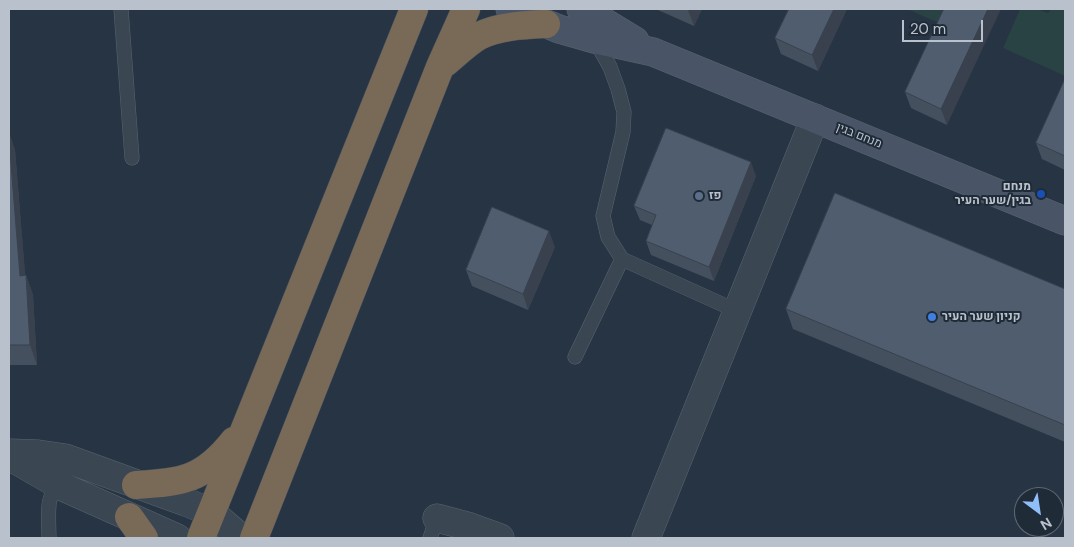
<!DOCTYPE html>
<meta charset="utf-8">
<style>
body{margin:0}
#map{position:relative;width:1074px;height:547px;overflow:hidden;background:#273443;font-family:"DM Sans",sans-serif}
canvas{display:block}
.frame{position:absolute;inset:0;border:10px solid #b8c1cc;pointer-events:none}
.north{position:absolute;left:1014px;top:487px;width:50px;height:50px;box-sizing:border-box;background:#202b38;border:1px solid #5d6773;border-radius:50%;rotate:149deg;font-size:14px;font-weight:700;line-height:20px;text-align:center;color:#b8c1cc}
.north::after{content:'';display:block;margin:auto;width:18px;height:22px;background:#90bef9;clip-path:polygon(50% 0,100% 100%,50% 72%,0 100%)}
.scale{position:absolute;left:902px;top:20px;width:81px;height:22px;box-sizing:border-box;border:2px solid #b8c1cc;border-top:0;padding-left:6px;font-size:15px;line-height:18px;white-space:nowrap;color:#b8c1cc;-webkit-text-stroke:4px #202b38;paint-order:stroke}
</style>
<div id="map">
<canvas width="1074" height="547"></canvas>
<div class="frame"></div>
<div class="north">N</div>
<div class="scale">20 m</div>
</div>
<script>
const ctx = document.querySelector('canvas').getContext('2d');
ctx.lineJoin = 'round';
function fillPath(path, color) { ctx.fillStyle = color; ctx.fill(path, 'evenodd'); }
function stroke(path, color, width, dash) { ctx.strokeStyle = color; ctx.lineWidth = width; ctx.lineCap = dash ? 'butt' : 'round'; ctx.setLineDash(dash || []); ctx.stroke(path); }
function drawText(font, color, halo, rows, align = 'center') {
  ctx.font = font + ' "DM Sans",Heebo,sans-serif'; ctx.lineWidth = 4; ctx.setLineDash([]); ctx.textBaseline = 'middle'; ctx.strokeStyle = halo; ctx.fillStyle = color; for (const [text, x, y, turn = 0] of rows) {
    ctx.save(); ctx.translate(x, y); ctx.rotate((+turn || 0) * Math.PI / 180); ctx.textAlign = isNaN(turn) ? turn : align; if (halo) ctx.strokeText(text, 0, 0); ctx.fillText(text, 0, 0); ctx.restore();
  }
}
const green = new Path2D(`
 M907,9H948L941,24Z
 M1020,9H1038L1048,13L1051,9H1065V76L1003,48Z`);
const lane = new Path2D(`
 M121,9L132,158
 M595,40L610,67L618,89L624,112L623,132L603,216L608,237L622,259L737,311
 M575,357L622,259
 M49,538C49,529 47,504 51,497C53,492 58,489 63,487
 M430,538L437,518`);
const street = new Path2D(`
 M9,453L38,454L65,458L186,502L212,513L241,538
 M9,456L63,487L177,538
 M437,518L467,526L500,538
 M646,538L815,118`);
const secondary = new Path2D(`
 M510,9L559,29L594,39L653,52L1065,221
 M581,9L594,16L635,41`);
const highway = new Path2D(`
 M445,63C456,54 467,43 479,36C498,26 525,25 546,24
 M136,485C183,482 203,480 234,441
 M129,517L144,538
 M201,538L414,9
 M254,538L440,67L466,9`);
const wall = new Path2D(`
 M658,9H702L694,26L658,10Z
 M847,9L818,71L781,54L775,38Z
 M944,9L947,125L911,108L905,92Z
 M1065,79V170L1042,159L1036,143Z
 M9,133L15,150L25,275H26L33,295L37,365H9Z
 M756,176L714,281L651,255L646,241L652,225L640,220L634,206Z
 M555,247L528,310L472,286L466,270Z
 M1065,289V442L793,329L786,309Z`);
const shadedWall = new Path2D(`
 M688,9H702L694,26L688,10Z
 M834,9H847L818,71L812,55Z
 M988,9H1001L947,125L941,109Z
 M9,133L15,150L27,296L20,276Z
 M751,162L756,176L714,281L709,267Z
 M549,231L555,247L528,310L523,294Z
 M26,275L33,295L37,365L30,345Z`);
const building = new Path2D(`
 M789,9H834L812,55L775,38Z
 M944,9H988L941,109L905,92Z
 M1065,79V156L1036,143Z
 M666,128L751,162L709,267L646,241L656,215L634,206Z
 M9,139L20,276L26,275L30,345H9Z
 M835,193L1065,289V425L786,309Z
 M492,207L549,231L523,294L466,270Z`);
const markers = [
 [1041,194,5,"#1a4fb4"],
 [699,196,5,"#5c6f8a"],
 [932,317,5,"#3f7fe0"]
];
const streetNames = [
 ["מנחם בגין",859,136,22]
];
const poiNames = [
 ["מנחם",1031,187,"right"],
 ["בגין/שער העיר",1031,201,"right"],
 ["פז",709,196],
 ["קניון שער העיר",942,317]
];
fillPath(green, '#294244');
stroke(lane, '#596470', 15);
stroke(street, '#596470', 29);
stroke(secondary, '#596470', 29);
stroke(highway, '#46515d', 29);
stroke(lane, '#3b4653', 14);
stroke(street, '#3b4653', 28);
stroke(secondary, '#495566', 28);
stroke(highway, '#796a58', 28);
fillPath(wall, '#45505f');
fillPath(shadedWall, '#38414d');
fillPath(building, '#505d6e');
stroke(building, '#38414d', 1);
for (const [x, y, r, color] of markers) { const dot = new Path2D(); dot.arc(x, y, r, 0, 2 * Math.PI); ctx.fillStyle = color; ctx.fill(dot); stroke(dot, '#202b38', 2); }
drawText('12px', '#b8c1cc', '#202b38', streetNames);
drawText('bold 12px', '#b8c1cc', '#202b38', poiNames, 'left');
</script>
